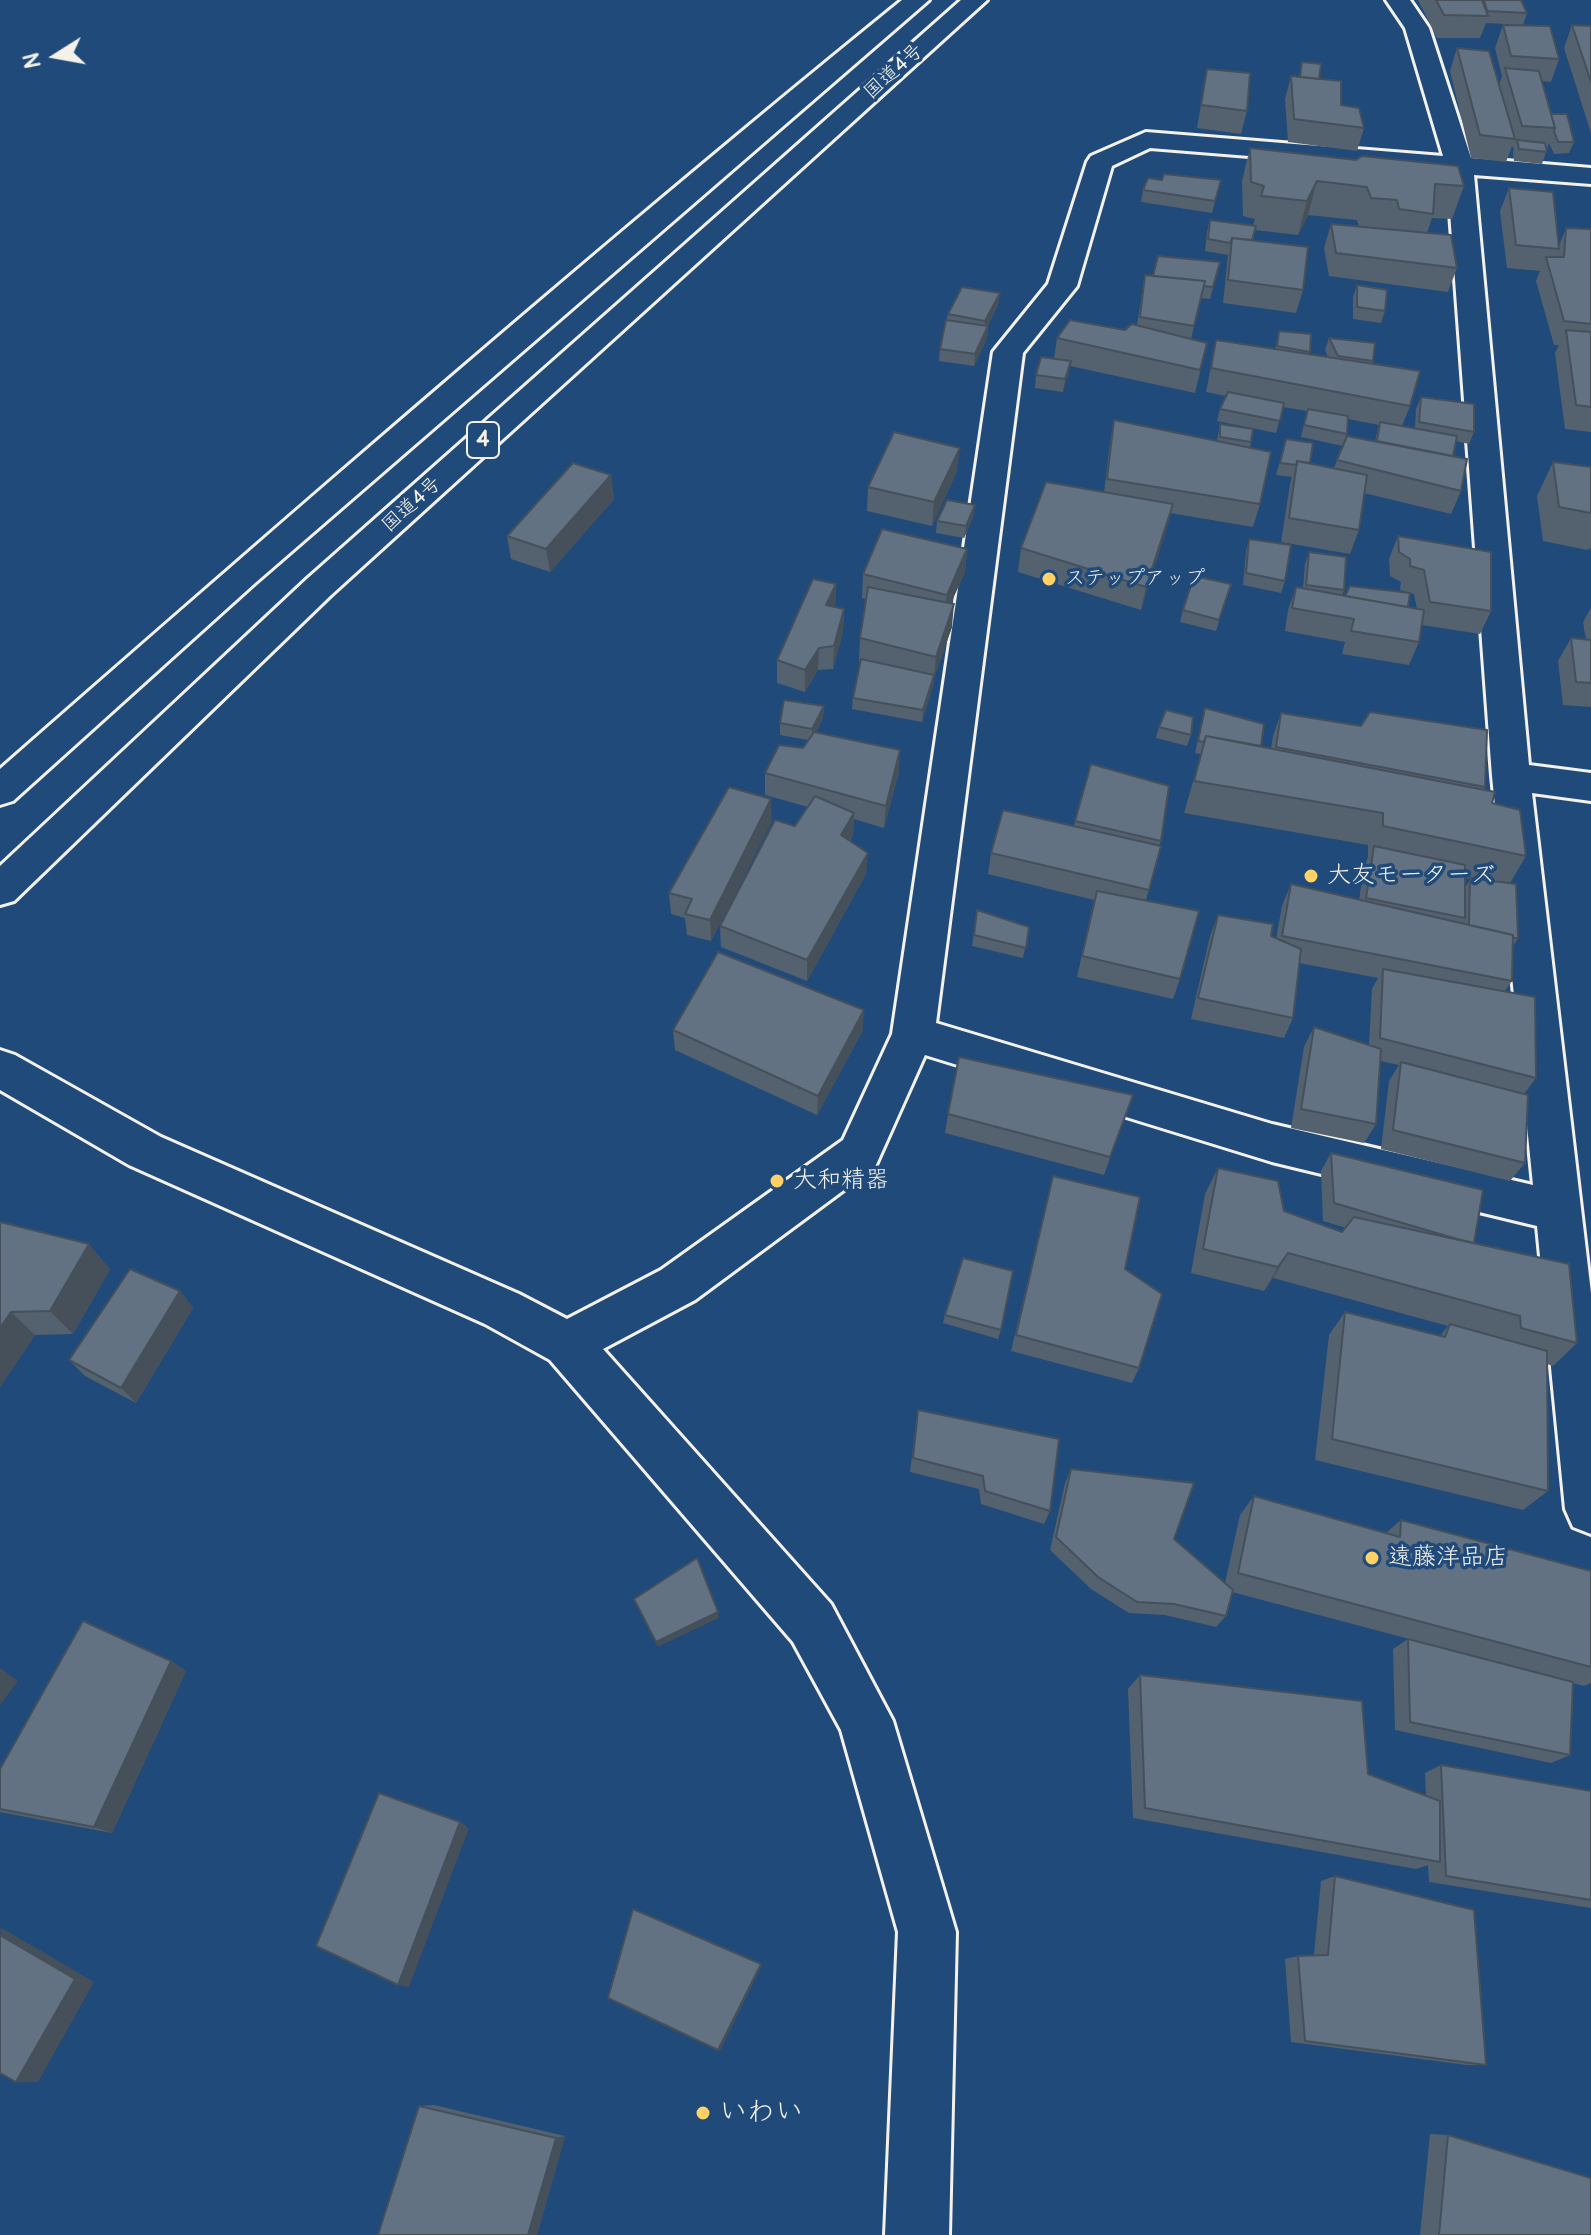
<!DOCTYPE html>
<meta charset="utf-8">
<style>
body{margin:0}
#map{position:relative;width:1591px;height:2235px;overflow:hidden;background:#1f4a7a;font-family:Pangolin,sans-serif}
canvas{display:block}
.north{position:absolute;left:16px;top:16px;width:80px;height:80px;-webkit-text-stroke:6px #1f4a7a;paint-order:stroke;rotate:259deg;font-size:22px;font-weight:700;line-height:32px;text-align:center;color:#f4f1e8}
.north::after{content:'';display:block;margin:auto;width:28px;height:36px;background:#f4f1e8;clip-path:polygon(50% 0,100% 100%,50% 72%,0 100%)}
</style>
<div id="map">
<canvas width="1591" height="2235"></canvas>
<div class="north">N</div>
</div>
<script>
const ctx = document.querySelector('canvas').getContext('2d');
ctx.lineJoin = 'round';
function stroke(path, color, width, dash) { ctx.strokeStyle = color; ctx.lineWidth = width; ctx.lineCap = dash ? 'butt' : 'round'; ctx.setLineDash(dash || []); ctx.stroke(path); }
function fillPath(path, color) { ctx.fillStyle = color; ctx.fill(path, 'evenodd'); }
function drawText(font, color, halo, rows, align = 'center') {
  ctx.font = font + ' Pangolin,"Klee One",sans-serif'; ctx.lineWidth = 7; ctx.setLineDash([]); ctx.textBaseline = 'middle'; ctx.strokeStyle = halo; ctx.fillStyle = color; for (const [text, x, y, turn = 0] of rows) {
    ctx.save(); ctx.translate(x, y); ctx.rotate((+turn || 0) * Math.PI / 180); ctx.textAlign = isNaN(turn) ? turn : align; if (halo) ctx.strokeText(text, 0, 0); ctx.fillText(text, 0, 0); ctx.restore();
  }
}
const street = new Path2D(`
 M1386,0H1410L1429,28L1471,158L1591,168V184L1474,175L1529,765L1591,773V801L1532,793L1591,1293V1534L1573,1527L1565,1509L1537,1226L1272,1162L925,1055L875,1167L695,1300L603,1349L831,1604L893,1721L956,1932L949,2235H885L898,1932L841,1730L793,1642L550,1360L485,1324L129,1165L0,1090V1050L15,1055L161,1137L519,1294L567,1319L661,1270L843,1140L892,1034L993,352L1048,284L1087,162L1091,156L1146,132L1443,156L1405,28ZM1150,148L1447,172L1492,776L1533,1185L1272,1124L936,1023L1023,353L1077,286L1112,166Z`);
const highway = new Path2D(`
 M902,0H929L255,583L13,801L0,805V769C297,509 595,249 902,0Z
 M961,0H987L331,595L14,901L0,905V866L307,579Z`);
const wall = new Path2D(`
 M1418,0H1521L1527,13L1523,25L1486,23L1480,38H1437Z
 M1503,25L1559,59L1551,82L1542,81L1551,114L1574,142L1569,153L1554,154L1549,143L1542,164L1514,161L1513,152L1514,149L1512,146L1506,162L1471,158L1450,71L1457,48L1499,85L1502,76L1495,48Z
 M1572,25L1591,26V133L1564,48Z
 M1302,62L1319,79L1341,105L1364,128L1357,151L1288,142L1285,99L1291,76L1299,77Z
 M1207,69L1247,111L1241,134L1197,128Z
 M1250,148L1464,186L1452,219L1432,218L1427,233L1457,268L1448,292L1329,276L1324,248L1331,224L1359,227L1357,220L1308,215L1298,235L1255,230L1253,240L1303,290L1296,313L1223,303L1228,255L1205,251L1207,232L1210,220L1253,225L1255,219L1243,216L1242,181Z
 M1162,180H1221L1212,213L1141,202L1143,190Z
 M1509,188L1559,246L1566,228L1591,229V432L1565,429L1555,353L1559,345H1554L1536,281L1540,271L1507,268L1500,211Z
 M1220,262L1210,299L1201,298L1191,339L1207,343L1195,393L1070,366L1063,392L1035,388L1036,375L1054,359L1057,338L1125,330L1137,325L1145,275L1153,276Z
 M1357,285L1385,311L1381,323L1353,319V297Z
 M1000,293L998,305L988,325L987,338L974,366L939,361L940,349L948,314Z
 M1279,331L1311,334L1309,354L1328,357L1325,350L1329,338L1373,361V364L1410,406L1402,426L1415,429L1416,409L1421,397L1474,432L1469,444L1456,441L1453,456L1461,491L1451,514L1364,493L1359,530L1350,554L1281,542L1290,484L1292,477L1276,475L1286,439L1310,463L1334,468L1343,446L1301,437L1307,411L1283,407L1276,433L1217,421L1220,409L1226,396L1206,392L1216,340L1275,349ZM1348,419L1379,425L1375,441L1343,445L1347,434Z
 M1114,420L1217,441L1220,424L1251,442L1250,448L1260,504L1253,527L1170,513L1141,610L1018,572L1021,548L1104,492L1110,443Z
 M1553,462L1591,467V548L1587,550L1543,541L1537,496Z
 M957,471L932,526L867,511L868,487Z
 M611,475L614,499L550,572L511,559L507,536Z
 M975,505L973,517L964,538L936,533L937,521Z
 M1398,536L1491,611L1480,634L1422,625L1419,642L1409,665L1342,654L1345,642L1285,631L1288,610L1296,587L1303,588L1305,564L1309,552L1344,590L1342,595L1417,609L1414,594L1400,590L1401,582L1390,576L1389,559Z
 M1249,539L1285,581L1281,593L1243,585L1246,551Z
 M967,549L965,572L951,603L952,627L934,678L933,686L922,722L852,709L853,698L860,662L859,661L860,638L866,599L862,598L863,574Z
 M836,584L835,607L844,609L843,632L833,669L818,670L805,692L777,683V660Z
 M1231,584L1216,631L1180,622L1183,610Z
 M1591,608V707L1563,705L1558,661L1571,638L1586,640L1583,622Z
 M824,706L823,718L816,733L899,772L884,828L854,819L853,835L850,841L866,874L807,981L721,947L720,926L795,826L808,807L765,795V773L803,748L808,740L780,735V723Z
 M1205,708L1261,746L1271,748L1273,736L1281,713L1485,787L1484,790L1526,856L1510,883L1518,938L1512,948V981L1505,991L1536,1078L1524,1094L1525,1163L1510,1181L1381,1149L1389,1081L1399,1065L1380,1061L1376,1124L1364,1143L1291,1128L1304,1047L1314,1027L1369,1045L1372,989L1378,978L1299,963L1293,1018L1284,1038L1191,1019L1210,936L1218,915L1276,939L1282,906L1291,884L1359,900L1364,868L1368,857V845L1184,813L1201,754L1195,753ZM1465,878L1470,879L1465,888Z
 M1159,727L1191,735L1187,746L1156,738Z
 M1091,764L1161,841L1159,846H1161L1146,900L1180,979L1173,999L1077,977L1094,900L988,874L991,853L1074,826Z
 M772,821L711,941L687,935L685,918L671,914L669,893Z
 M977,910L1029,927L1023,958L972,946Z
 M673,1030H863L817,1115L675,1050Z
 M1133,1095L1104,1175L945,1133L948,1114Z
 M1331,1153L1474,1243L1577,1343L1553,1366L1547,1364L1548,1491L1523,1510L1315,1460L1329,1335L1345,1312L1440,1336L1448,1326L1273,1278L1264,1291L1191,1273L1205,1194L1218,1168L1284,1211L1342,1232L1346,1228L1323,1221L1321,1171Z
 M1053,1176L1125,1269L1139,1368L1132,1383L1011,1351Z
 M0,1222L110,1269L73,1334L35,1335L0,1387Z
 M180,1291L193,1308L136,1403L85,1376L69,1360Z
 M945,1315L1001,1330L998,1339L943,1323Z
 M918,1410L1050,1511L1044,1524L981,1504L979,1489L910,1472Z
 M1071,1469L1174,1539L1225,1583L1240,1515L1254,1496L1386,1533L1401,1520L1591,1571V1683L1584,1686L1573,1683L1570,1755L1551,1763L1395,1730L1393,1649L1408,1639L1413,1640L1232,1592L1226,1616L1216,1627L1165,1615L1129,1613L1091,1589L1050,1550L1065,1483Z
 M171,1661L186,1671L112,1833L0,1812V1769Z
 M1140,1675L1368,1774L1426,1796L1425,1773L1441,1765L1591,1791V1908L1429,1882L1428,1865L1416,1869L1133,1818L1128,1689Z
 M1335,1876L1486,2065H1467L1291,2042L1285,1959L1298,1956L1314,1955L1321,1881Z
 M434,2105L565,2136L537,2235H378L419,2106Z
 M1430,2134L1448,2135L1591,2235H1420Z`);
const shadedWall = new Path2D(`
 M1317,181L1308,215L1298,235L1307,201Z
 M1000,293L998,305L984,333L985,321Z
 M988,326L987,338L974,366L975,354Z
 M1071,361L1069,373L1063,392L1065,379Z
 M960,448L957,471L932,526L934,502Z
 M611,475L614,499L550,572L546,549Z
 M1173,504L1167,528L1141,610L1146,587Z
 M975,505L973,517L964,538L966,526Z
 M967,549L965,572L944,618L947,595Z
 M836,584L835,608L826,605Z
 M954,604L952,627L934,678L933,686L922,722L923,710L934,676L936,657Z
 M844,609L843,632L833,669L834,646Z
 M819,648L818,670L805,692V670Z
 M824,706L823,718L812,741V729Z
 M900,750L899,772L884,828L886,806Z
 M771,799L772,821L711,941L710,920Z
 M854,813L853,835L840,857L841,835Z
 M868,853L866,874L807,981V960Z
 M864,1010L863,1030L817,1115L818,1096Z
 M89,1244L110,1269L73,1334L50,1311Z
 M1288,1253L1273,1278L1264,1291L1278,1267Z
 M180,1291L193,1308L136,1403L121,1388Z
 M11,1312L35,1335L0,1387V1328Z
 M718,1612L719,1618L657,1647L656,1642Z
 M171,1661L186,1671L112,1833L94,1827Z
 M0,1668L18,1681L0,1705Z
 M460,1822L469,1828L409,1987L398,1985Z
 M0,1927L94,1982L38,2082H16Z
 M761,1964V1967L720,2051L718,2050Z
 M565,2136L537,2235H528L556,2138Z`);
const building = new Path2D(`
 M1436,0H1482L1488,16L1444,15Z
 M1484,0H1521L1527,13L1487,11Z
 M1503,25L1550,26L1559,59L1511,56Z
 M1572,25L1591,26V82Z
 M1457,48L1489,51L1515,139L1480,135Z
 M1302,62L1321,64L1319,79L1300,77Z
 M1505,68L1539,71L1555,128L1522,126Z
 M1207,69L1250,73L1247,111L1201,105Z
 M1291,76L1341,81V105L1359,108L1364,128L1294,119Z
 M1551,114H1567L1574,142H1558L1554,131L1555,128Z
 M1517,140L1545,143L1547,152L1519,149Z
 M1250,148L1356,160L1362,156L1458,166L1464,186L1435,184L1433,214L1399,209L1397,200L1371,198L1367,187L1317,181L1307,201L1261,196L1264,186L1251,182Z
 M1164,174L1221,180L1215,201L1143,190L1148,178L1162,180Z
 M1509,188L1553,192L1559,249L1516,245Z
 M1210,220L1256,226L1252,240L1232,238L1230,243L1208,239Z
 M1331,224L1451,235L1457,268L1336,253Z
 M1566,228L1591,229V324L1564,321L1546,257H1564Z
 M1232,238L1308,247L1303,290L1228,280Z
 M1158,256L1220,262L1213,287L1204,286L1205,281L1153,276Z
 M1145,275L1205,281L1194,326L1140,317Z
 M1357,285L1387,290L1385,311L1357,307Z
 M962,287L1000,293L985,321L948,314Z
 M946,320L988,326L975,354L940,349Z
 M1070,320L1125,330L1132,324L1207,343L1200,370L1057,338Z
 M1566,330L1591,332V407L1576,405Z
 M1279,331L1311,334L1310,352L1277,346Z
 M1329,338L1375,343L1373,361L1338,356Z
 M1216,340L1420,371L1410,406L1211,368Z
 M1041,357L1071,361L1065,379L1036,375Z
 M1228,392L1284,403L1280,421L1220,409Z
 M1421,397L1474,404V432L1419,422Z
 M1308,409L1348,416L1347,434L1304,425Z
 M1114,420L1271,452L1260,504L1107,479Z
 M1380,422L1457,436L1453,456L1377,441Z
 M1220,424L1253,429L1251,442L1220,437Z
 M894,432L960,448L934,502L868,487Z
 M1347,436L1467,459L1461,491L1337,460Z
 M1286,439L1313,443L1310,463L1297,461V465L1280,463Z
 M1297,461L1367,475L1359,530L1289,518Z
 M1553,462L1591,467V513L1559,507Z
 M573,463L611,475L546,549L507,536Z
 M1046,482L1173,504L1146,587L1021,548Z
 M947,500L975,505L966,526L937,521Z
 M882,529L967,549L947,595L863,574Z
 M1398,536L1491,552V611L1430,602L1424,570L1410,566V559L1399,552Z
 M1249,539L1291,545L1285,581L1246,573Z
 M1309,552L1346,557L1344,590L1306,585Z
 M1194,576L1231,584L1219,620L1183,610Z
 M813,579L836,584L826,605L844,609L834,646L819,648L805,670L777,660Z
 M1350,586L1410,593L1408,607L1345,596Z
 M868,587L954,604L936,657L860,638Z
 M1296,587L1424,610L1419,642L1351,631L1354,619L1292,608Z
 M1571,638L1591,640V683L1576,682Z
 M861,659L934,675L923,710L853,698Z
 M784,700L824,706L812,729L780,723Z
 M1205,708L1264,724L1261,746L1206,736L1204,742L1198,741Z
 M1166,710L1193,717L1191,735L1159,727Z
 M1370,712L1487,730L1485,787L1276,747L1281,713L1361,726Z
 M814,732L900,750L886,806L765,773L779,745L803,748Z
 M1206,736L1495,792L1492,803L1520,810L1526,856L1383,826V813L1194,781Z
 M1091,764L1169,786L1161,841L1075,821Z
 M729,787L771,799L710,920L685,914L692,899L669,893Z
 M815,796L854,813L841,835L868,853L807,960L720,926L775,820L795,826Z
 M1003,810L1161,846L1149,890L991,853Z
 M1374,846L1465,865V918L1366,898Z
 M1470,878L1516,884L1518,938H1513V935L1469,925Z
 M1291,884L1513,935L1512,981L1282,936Z
 M1097,891L1199,911L1180,979L1082,956Z
 M977,910L1029,927L1026,948L974,935Z
 M1218,915L1273,924L1271,936L1301,949L1293,1018L1198,998Z
 M718,952L864,1010L818,1096L673,1030Z
 M1383,969L1535,997L1536,1078L1380,1038Z
 M1314,1027L1381,1049L1376,1124L1301,1109Z
 M959,1057L1133,1095L1110,1157L948,1114Z
 M1401,1062L1528,1095L1525,1163L1393,1130Z
 M1331,1153L1483,1190L1474,1243L1457,1239L1334,1203Z
 M1218,1168L1278,1181L1284,1211L1342,1232L1354,1217L1569,1264L1577,1343L1521,1328L1520,1316L1288,1253L1278,1267L1203,1249Z
 M1053,1176L1140,1197L1125,1269L1162,1294L1139,1368L1016,1335Z
 M0,1222L89,1244L50,1311L11,1312L0,1328Z
 M963,1258L1013,1271L1001,1330L945,1315Z
 M130,1269L180,1291L121,1388L69,1360Z
 M1345,1312L1445,1337L1450,1324L1547,1351L1548,1491L1332,1439Z
 M918,1410L1059,1439L1050,1511L985,1491L983,1476L913,1458Z
 M1071,1469L1194,1483L1174,1539L1233,1590L1226,1616L1174,1604L1137,1602L1098,1577L1056,1537Z
 M1254,1496L1400,1537L1401,1520L1591,1571V1667L1238,1573Z
 M697,1558L718,1612L656,1642L634,1599Z
 M83,1621L171,1661L94,1827L0,1809V1769Z
 M1408,1639L1573,1682L1570,1755L1410,1722Z
 M1140,1675L1362,1701L1368,1774L1440,1801V1862L1145,1808Z
 M1441,1765L1591,1791V1900L1446,1876Z
 M379,1793L460,1822L398,1985L316,1946Z
 M1335,1876L1474,1910L1486,2065L1305,2041L1298,1956L1328,1955Z
 M633,1909L761,1964L718,2050L608,1998Z
 M0,1935L75,1979L16,2082L0,2073Z
 M419,2106L556,2138L528,2235H378Z
 M1448,2135L1591,2178V2235H1439Z`);
const markers = [
 [1049,579,8,"#ffd166"],
 [1311,876,8,"#ffd166"],
 [777,1181,8,"#ffd166"],
 [1372,1558,8,"#ffd166"],
 [703,2113,8,"#ffd166"]
];
const farStreetnames = [
 ["国道4号",894,72,-42],
 ["国道4号",412,505,-42]
];
const farPoinames = [
 ["ステップアップ",1065,579]
];
const shields = [
 [483,440,32]
];
const shieldNames = [
 ["4",483,440]
];
const poiNames = [
 ["大友モーターズ",1327,876],
 ["大和精器",793,1181],
 ["遠藤洋品店",1388,1558]
];
const nearPoinames = [
 ["いわい",719,2113]
];
stroke(street, '#f4f1e8', 6);
stroke(highway, '#f4f1e8', 6);
fillPath(street, '#1f4a7a');
fillPath(highway, '#1f4a7a');
fillPath(wall, '#546270');
fillPath(shadedWall, '#45505b');
fillPath(building, '#627282');
stroke(building, '#45505b', 2);
for (const [x, y, r, color] of markers) { const dot = new Path2D(); dot.arc(x, y, r, 0, 2 * Math.PI); ctx.fillStyle = color; ctx.fill(dot); stroke(dot, '#1f4a7a', 3); }
drawText('20px', '#f4f1e8', '#1f4a7a', farStreetnames);
drawText('20px', '#f4f1e8', '#1f4a7a', farPoinames, 'left');
for (const [x, y, w] of shields) { const box = new Path2D(); box.roundRect(x - w / 2, y - 18, w, 36, 6); ctx.fillStyle = '#1f4a7a'; ctx.fill(box); stroke(box, '#f4f1e8', 2); }
drawText('bold 22px', '#f4f1e8', null, shieldNames);
drawText('24px', '#f4f1e8', '#1f4a7a', poiNames, 'left');
drawText('28px', '#f4f1e8', '#1f4a7a', nearPoinames, 'left');
</script>
